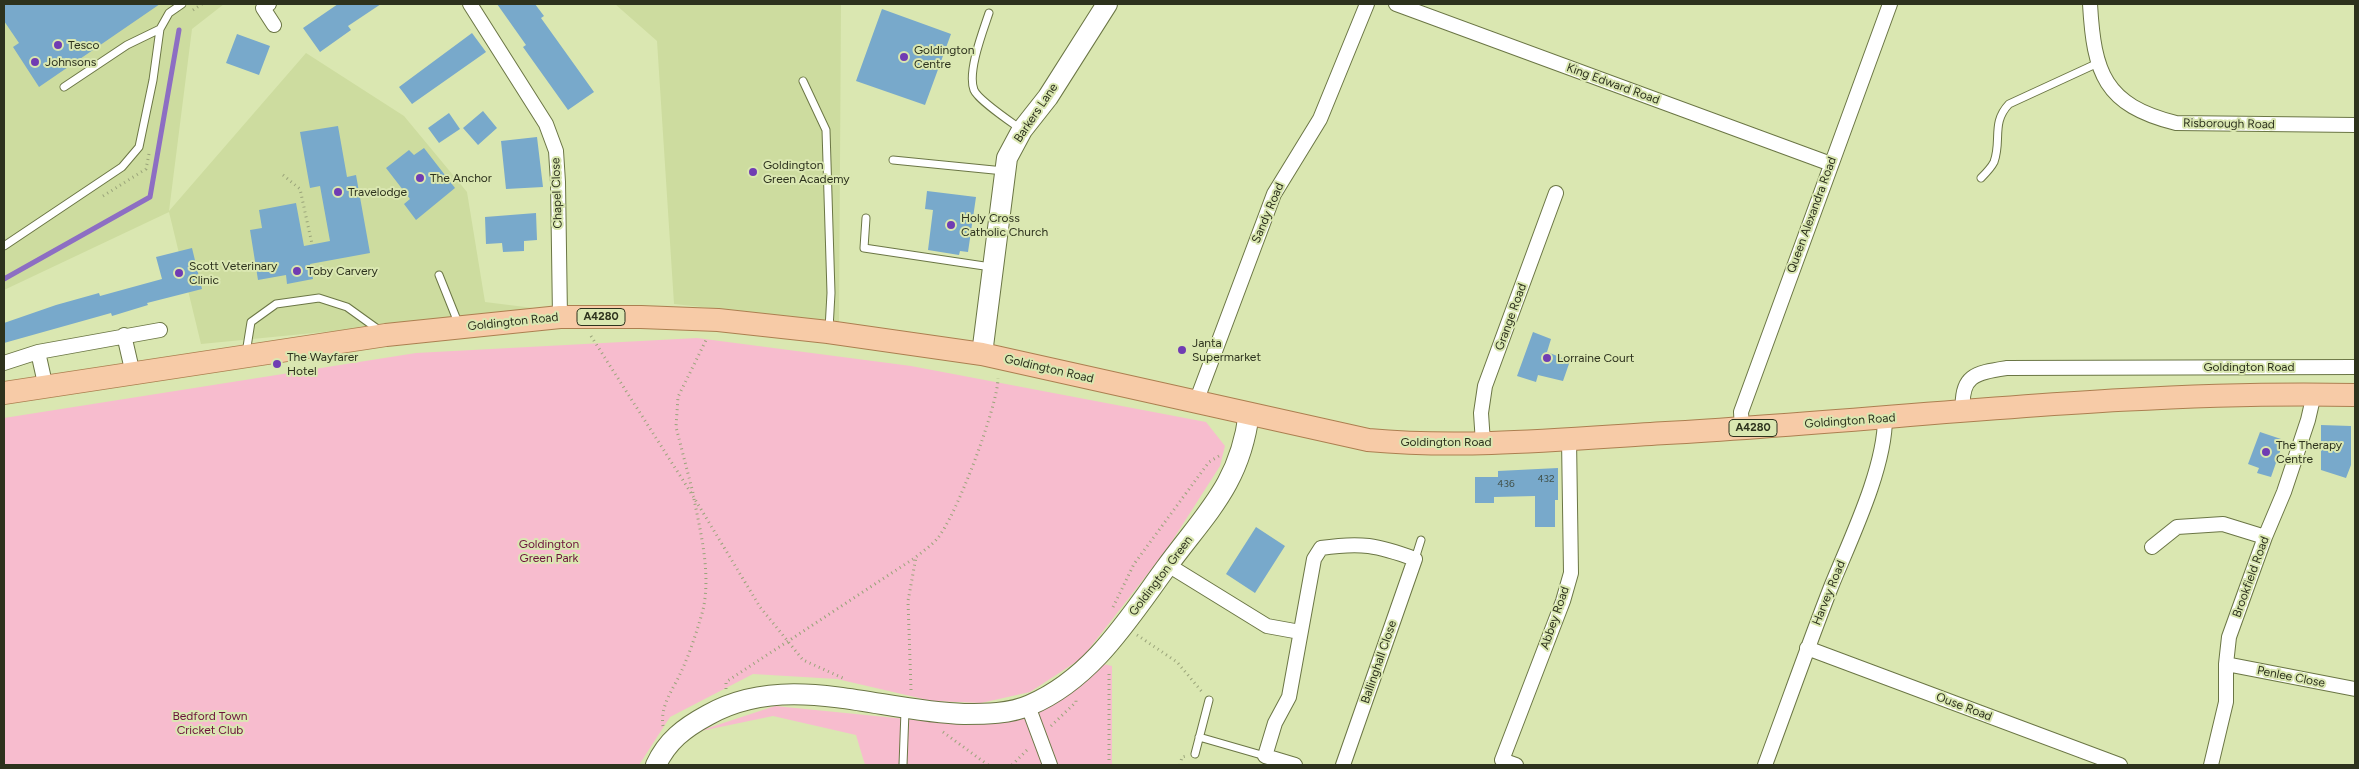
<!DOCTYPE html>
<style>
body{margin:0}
#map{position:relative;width:2359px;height:769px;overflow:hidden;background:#dae7b1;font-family:Figtree,sans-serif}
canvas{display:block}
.frame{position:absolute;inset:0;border:5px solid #2d321d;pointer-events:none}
</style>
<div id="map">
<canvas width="2359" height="769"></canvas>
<div class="frame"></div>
</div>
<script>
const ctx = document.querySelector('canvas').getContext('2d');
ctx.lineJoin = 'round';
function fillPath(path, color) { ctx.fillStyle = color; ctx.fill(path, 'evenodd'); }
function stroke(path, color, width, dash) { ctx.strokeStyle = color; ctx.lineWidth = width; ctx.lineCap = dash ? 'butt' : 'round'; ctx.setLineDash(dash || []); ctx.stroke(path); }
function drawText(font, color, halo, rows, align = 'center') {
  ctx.font = font + ' Figtree,sans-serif'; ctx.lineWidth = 4; ctx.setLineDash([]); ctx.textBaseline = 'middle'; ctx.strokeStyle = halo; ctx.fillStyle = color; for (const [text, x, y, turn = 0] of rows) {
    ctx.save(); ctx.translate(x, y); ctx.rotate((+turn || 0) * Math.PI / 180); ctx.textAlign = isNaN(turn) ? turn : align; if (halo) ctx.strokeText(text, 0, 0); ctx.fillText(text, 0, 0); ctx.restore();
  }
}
const built = new Path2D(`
 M4,4H224L192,29L169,211L306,53L404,116L467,192L485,302L549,310L201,344L169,212L4,290Z
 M615,4H841L839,322L674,304L657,41Z`);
const green = new Path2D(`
 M697,338L911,366L1206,422L1225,446L1220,466L1167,549L1082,658L1030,692L981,703L932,701L837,679L753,674L670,717L639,765H4V418L416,353Z
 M1103,664L1112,666V765H865L856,735L773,716L696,732L775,706L966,725L1003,721Z`);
const stream = new Path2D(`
 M4,279L150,197L179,30`);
const building = new Path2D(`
 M4,4H160L39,87L13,47L19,43L4,21Z
 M338,4H381L348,26L351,30L320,52L303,28Z
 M497,4H535L544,16L541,18L594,92L568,110L523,47L526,45Z
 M882,9L951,34L925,105L856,81Z
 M472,33L486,52L412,104L399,87Z
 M237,34L270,46L259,75L226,63Z
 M483,111L497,128L478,145L463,128Z
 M449,113L460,129L439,143L428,128Z
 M338,126L347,177L356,175L370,253L310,264L313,279L287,284L286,275L258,280L250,230L262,228L259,210L296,203L304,246L330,241L320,186L310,188L300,132Z
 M537,137L543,187L506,189L501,141Z
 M424,148L455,188L416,220L404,204L410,199L386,168L409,150L414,155Z
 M927,191L976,197L968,252L960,251L959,255L928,250L933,210L925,209Z
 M536,213L537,240L524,241V251L503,252L502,243L486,244L485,217Z
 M192,248L202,289L147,303L148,305L112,316L111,313L4,343V323L56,305L99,293L100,296L162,279L156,257Z
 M1533,332L1551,339L1547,352L1570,361L1563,381L1538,375L1536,382L1517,376Z
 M2321,425L2351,426V465L2346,478L2321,470Z
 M2260,432L2284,440L2271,477L2257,473L2259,468L2248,464Z
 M1558,468V500H1555V527H1535V496L1494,497V503H1475V477H1498V471Z
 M1256,527L1285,546L1255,593L1226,574Z`);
const path = new Path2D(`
 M193,10L202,4
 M283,175L300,189L312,244
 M103,196L146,169L149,154
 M591,336L693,496L760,607L803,660L845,679
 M693,493L676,427L678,397L707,338
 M1113,607L1134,564L1209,462L1219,456
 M1137,635L1177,662L1203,693
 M726,689V682L916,557C923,551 931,546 937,539C956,517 998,406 998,378
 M911,690L908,601L916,557
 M663,726C660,705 673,690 681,672C690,653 697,631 703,610C711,574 701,534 694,499
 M1051,726L1076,702V698
 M943,732L988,765
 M1012,765L1029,748
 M1109,765V671
 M1180,765L1182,757L1186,756`);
const lane = new Path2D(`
 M989,13C983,31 967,72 974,90C978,100 1011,122 1022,130
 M803,81L826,130L831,293L829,329
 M64,87L127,45L160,29
 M893,160L1004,171
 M1981,178C1986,173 1991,168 1994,162C2002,140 1991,123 2009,104L2098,63
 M866,218L864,248L991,267
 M4,246L122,167L139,147L153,80L160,29L169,13L182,4
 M439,275L459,325
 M246,353L251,322L276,304L319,298L347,307L379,330
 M1415,559L1421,540
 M1199,737L1265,756
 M1195,754L1209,700
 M903,765L905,711`);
const street = new Path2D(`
 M269,4L263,8L274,25
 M470,4L546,124L556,151L558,182L560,317
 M1396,4L1831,164
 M2090,4C2094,73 2104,105 2176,123L2355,125
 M124,335L133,374
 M38,352L46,388
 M4,363L38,352L160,330
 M1196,402L1274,194L1320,119L1367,4
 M1963,412C1960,375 1975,373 2007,368L2355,367
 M1742,428L1741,412L1890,4
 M1483,443L1481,413L1485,386L1556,193
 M2152,547L2177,527L2223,524L2265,537
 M1168,565L1267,626L1300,632
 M1807,648L2120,765
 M2226,664L2355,689
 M1028,706L1050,765
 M1295,765L1265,756L1275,723L1289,697L1314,559L1321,548C1361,542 1377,545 1415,559L1343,765
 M1516,765L1502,760L1563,601L1571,573L1569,439
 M1765,765C1787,706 1808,646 1831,587C1850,540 1885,469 1885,418
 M2211,765L2226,702V664L2229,637L2265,537L2284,492L2308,420L2314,394`);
const secondary = new Path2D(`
 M982,354L1007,158L1022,130L1048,97L1107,4
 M656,765C667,741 684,728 708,715C788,670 879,712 964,714C985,714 1010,714 1030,705C1091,679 1127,621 1165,569C1205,514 1240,485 1249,413`);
const primary = new Path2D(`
 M4,393L386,335L560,317H641L718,320L828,332L982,354L1368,440C1467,449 1567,439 1666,433C1895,420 2125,390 2355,395`);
const markers = [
 [58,45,5,"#703cb3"],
 [904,57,5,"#703cb3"],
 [35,62,5,"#703cb3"],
 [753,172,5,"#703cb3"],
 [420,178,5,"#703cb3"],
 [338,192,5,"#703cb3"],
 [951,225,5,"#703cb3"],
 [297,271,5,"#703cb3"],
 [179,273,5,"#703cb3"],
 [1182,350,5,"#703cb3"],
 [1547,358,5,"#703cb3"],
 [277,364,5,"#703cb3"],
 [2266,452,5,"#703cb3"]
];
const numberNames = [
 ["432",1546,479],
 ["436",1506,484]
];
const shields = [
 [601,317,48],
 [1753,428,48]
];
const shieldNames = [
 ["A4280",601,317],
 ["A4280",1753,428]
];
const poiNames = [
 ["Tesco",68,45],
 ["Goldington",914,50],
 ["Centre",914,64],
 ["Johnsons",45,62],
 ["Goldington",763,165],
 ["Green Academy",763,179],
 ["The Anchor",430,178],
 ["Travelodge",348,192],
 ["Holy Cross",961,218],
 ["Catholic Church",961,232],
 ["Scott Veterinary",189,266],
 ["Clinic",189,280],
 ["Toby Carvery",307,271],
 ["Janta",1192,343],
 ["Supermarket",1192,357],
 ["The Wayfarer",287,357],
 ["Hotel",287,371],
 ["Lorraine Court",1557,358],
 ["The Therapy",2276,445],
 ["Centre",2276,459]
];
const streetNames = [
 ["King Edward Road",1613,84,20],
 ["Barkers Lane",1036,113,-56],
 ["Risborough Road",2229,124,1],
 ["Chapel Close",557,193,-92],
 ["Sandy Road",1268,213,-67],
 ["Queen Alexandra Road",1812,215,-70],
 ["Grange Road",1511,317,-70],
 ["Goldington Road",513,322,-6],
 ["Goldington Road",2249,367],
 ["Goldington Road",1049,369,13],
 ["Goldington Road",1850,421,-4],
 ["Goldington Road",1446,442],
 ["Goldington Green",1161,576,-53],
 ["Brookfield Road",2251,577,-70],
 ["Harvey Road",1829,593,-68],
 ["Abbey Road",1555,618,-71],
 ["Ballinghall Close",1379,662,-71],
 ["Penlee Close",2291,677,11],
 ["Ouse Road",1964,707,21]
];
const parkNames = [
 ["Goldington",549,544],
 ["Green Park",549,558],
 ["Bedford Town",210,716],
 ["Cricket Club",210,730]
];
fillPath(built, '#cddc9f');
fillPath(green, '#f7bcce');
stroke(stream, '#8d6ec3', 5);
fillPath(building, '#78a9cb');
stroke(lane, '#6b7645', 9);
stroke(street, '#6b7645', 16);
stroke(secondary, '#6b7645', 22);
stroke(primary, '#ac7f50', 24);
stroke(path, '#9aa47a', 3, [1, 4]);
stroke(lane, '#fff', 7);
stroke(street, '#fff', 14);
stroke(secondary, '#fff', 20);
stroke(primary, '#f7cba7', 22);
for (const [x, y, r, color] of markers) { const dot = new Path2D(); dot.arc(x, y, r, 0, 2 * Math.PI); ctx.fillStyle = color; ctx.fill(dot); stroke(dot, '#dae7b1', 2); }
drawText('10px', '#405048', null, numberNames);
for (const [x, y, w] of shields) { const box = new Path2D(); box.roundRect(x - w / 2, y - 8.5, w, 17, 4); ctx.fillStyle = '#dae7b1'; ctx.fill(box); stroke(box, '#2d321d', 1); }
drawText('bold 11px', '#2d321d', null, shieldNames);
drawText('12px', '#2d321d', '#dae7b1', poiNames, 'left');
drawText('12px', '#2d321d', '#dae7b1', streetNames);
drawText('12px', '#6b113a', '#dae7b1', parkNames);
</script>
